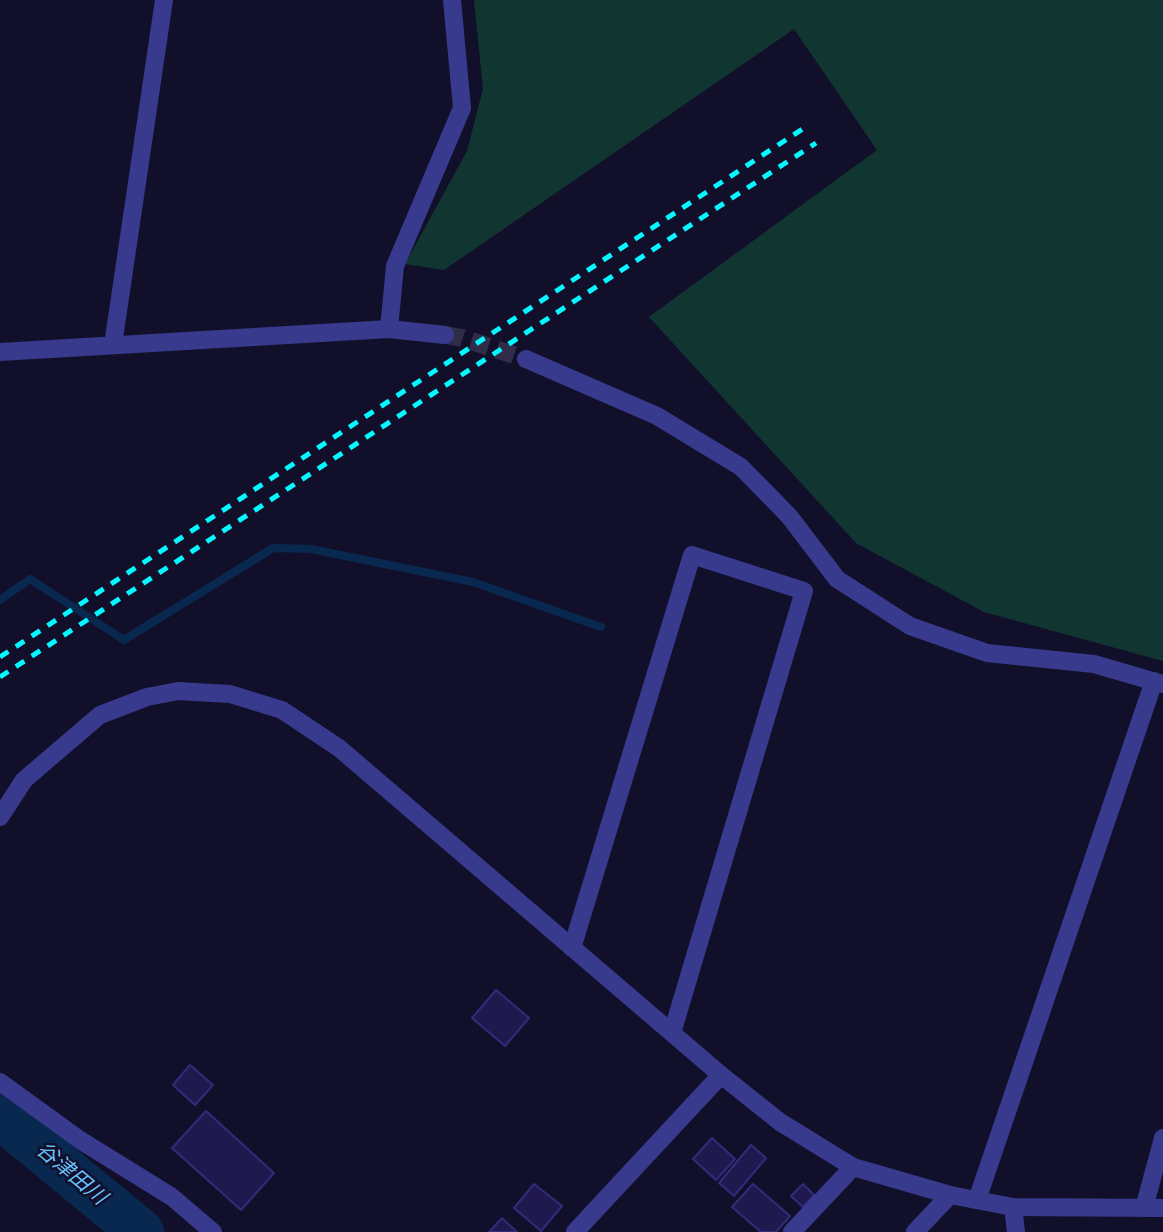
<!DOCTYPE html>
<meta charset="utf-8">
<style>
body{margin:0}
canvas{display:block;background:#120f2b}
</style>
<canvas width="1163" height="1232"></canvas>
<script>
const ctx = document.querySelector('canvas').getContext('2d');
ctx.lineJoin = 'round';
function fillPath(path, color) { ctx.fillStyle = color; ctx.fill(path, 'evenodd'); }
function stroke(path, color, width, dash) { ctx.strokeStyle = color; ctx.lineWidth = width; ctx.lineCap = dash ? 'butt' : 'round'; ctx.setLineDash(dash || []); ctx.stroke(path); }
function drawText(font, color, halo, rows, align = 'center') {
  ctx.font = font + ' "Fira Sans","Noto Sans JP",sans-serif'; ctx.lineWidth = 5; ctx.setLineDash([]); ctx.textBaseline = 'middle'; ctx.strokeStyle = halo; ctx.fillStyle = color; for (const [text, x, y, turn = 0] of rows) {
    ctx.save(); ctx.translate(x, y); ctx.rotate((+turn || 0) * Math.PI / 180); ctx.textAlign = isNaN(turn) ? turn : align; if (halo) ctx.strokeText(text, 0, 0); ctx.fillText(text, 0, 0); ctx.restore();
  }
}
const green = new Path2D(`
 M474,0H1163V661L984,612L856,543L649,317L877,150L794,29L444,270L405,264L467,151L483,89Z`);
const stream = new Path2D(`
 M0,600L30,579L124,640L273,548L311,549L473,582L601,627`);
const river = new Path2D(`
 M0,1116L141,1232`);
const building = new Path2D(`
 M496,990L529,1018L505,1046L472,1018Z
 M190,1065L213,1085L195,1105L173,1085Z
 M206,1111L274,1173L241,1210L172,1148Z
 M712,1138L735,1159L716,1180L693,1159Z
 M751,1145L766,1158L734,1196L719,1183Z
 M534,1184L562,1206L541,1231L514,1208Z
 M753,1184L790,1216L776,1232H761L732,1207Z
 M803,1184L814,1195L803,1207L791,1196Z
 M502,1218L517,1232H489Z`);
const minorTunnel = new Path2D(`
 M445,335L462,338L526,359`);
const minor = new Path2D(`
 M389,329L445,335
 M113,345L164,0
 M0,352L389,329L395,266L462,108L452,0
 M526,359L657,416L741,467L789,516L837,579L910,626L987,653L1094,664L1163,684
 M572,948L692,555L804,591L672,1033
 M0,1082L80,1140L172,1197L213,1232
 M977,1200L1154,681
 M1013,1207L1016,1232
 M1144,1208L1163,1138
 M575,1232L721,1075
 M792,1232L853,1167
 M915,1232L950,1195`);
const tertiary = new Path2D(`
 M0,817L24,780L100,715L147,697L178,691L230,694L282,710L339,748L721,1075L780,1122L853,1167L950,1195L1013,1207L1163,1208`);
const rail = new Path2D(`
 M0,657L807,126
 M0,677L816,143`);
const waterNames = [
 ["谷津田川",71,1174,40]
];
fillPath(green, '#113632');
stroke(stream, '#092850', 8);
stroke(river, '#092850', 46);
fillPath(building, '#20194e');
stroke(building, '#342a7b', 2);
stroke(minorTunnel, '#302d4b', 18, [18, 9]);
stroke(minor, '#373a8d', 18);
stroke(tertiary, '#373a8d', 18);
stroke(rail, '#05f8ff', 5, [10, 9]);
drawText('italic 21px', '#67c4ff', '#120f2b', waterNames);
</script>
